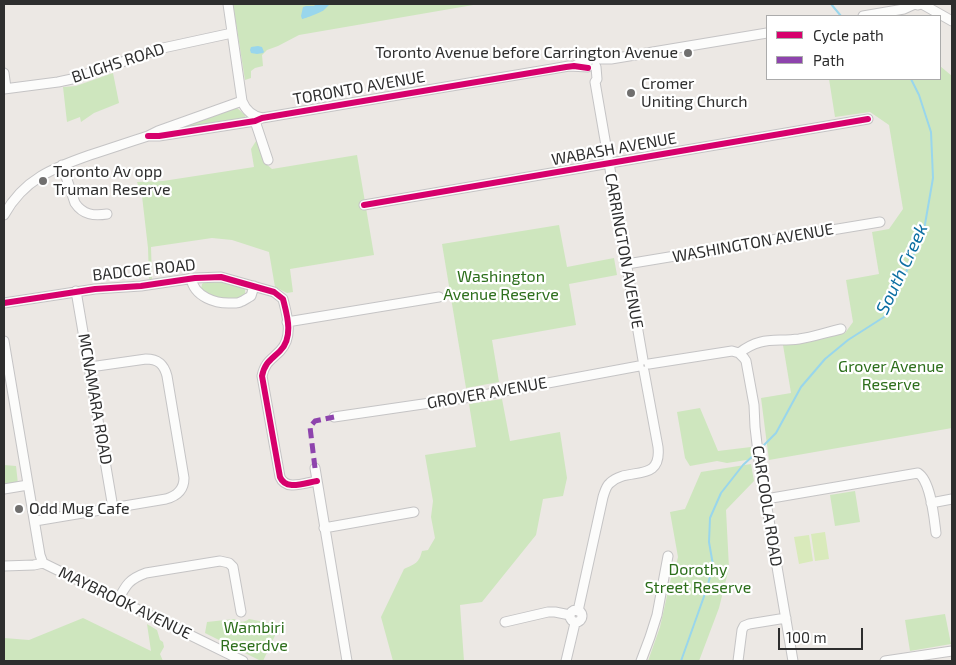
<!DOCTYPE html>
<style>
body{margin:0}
#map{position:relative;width:956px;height:665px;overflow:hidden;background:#ece8e4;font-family:"Exo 2",sans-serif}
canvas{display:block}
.frame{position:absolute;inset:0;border:5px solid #2e2e2e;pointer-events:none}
.legend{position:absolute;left:766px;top:15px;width:175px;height:65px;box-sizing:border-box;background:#fff;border:1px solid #ababab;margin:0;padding:6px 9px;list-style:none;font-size:15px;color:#2e2e2e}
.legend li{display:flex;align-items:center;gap:10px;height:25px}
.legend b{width:25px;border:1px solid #ababab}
.scale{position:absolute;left:778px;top:628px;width:85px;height:22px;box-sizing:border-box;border:2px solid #2e2e2e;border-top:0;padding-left:6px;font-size:15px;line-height:18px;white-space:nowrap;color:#2e2e2e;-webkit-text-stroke:4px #fff;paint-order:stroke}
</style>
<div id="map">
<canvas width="956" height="665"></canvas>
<div class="frame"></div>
<ul class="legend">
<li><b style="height:6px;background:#d6006c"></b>Cycle path</li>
<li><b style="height:6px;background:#8e44ad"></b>Path</li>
</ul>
<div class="scale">100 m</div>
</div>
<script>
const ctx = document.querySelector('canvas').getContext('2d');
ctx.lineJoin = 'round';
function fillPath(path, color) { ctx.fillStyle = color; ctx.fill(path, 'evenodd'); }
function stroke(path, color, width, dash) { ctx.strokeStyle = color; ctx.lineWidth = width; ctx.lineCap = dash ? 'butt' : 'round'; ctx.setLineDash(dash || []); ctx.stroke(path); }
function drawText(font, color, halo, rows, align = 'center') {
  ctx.font = font + ' "Exo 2",sans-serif'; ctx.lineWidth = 4.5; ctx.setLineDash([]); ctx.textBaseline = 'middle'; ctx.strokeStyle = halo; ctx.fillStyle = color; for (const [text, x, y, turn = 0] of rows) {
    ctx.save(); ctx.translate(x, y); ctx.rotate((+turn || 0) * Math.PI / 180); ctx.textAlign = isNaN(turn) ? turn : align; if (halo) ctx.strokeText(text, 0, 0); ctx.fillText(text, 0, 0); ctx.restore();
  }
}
const green = new Path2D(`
 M233,4H479L299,35L278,46L267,50L262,55L263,66L255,68L251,71V78L245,80Z
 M940,66L952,76V428L769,460L761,398L791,393L783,345L845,333L853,322L846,280L879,274L872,232L889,229L903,209L889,125L870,112L835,117L829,79H940Z
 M113,73L119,103L94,113L81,122L80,117L67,122L63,87L76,86Z
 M236,107L245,115L246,119L157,133Z
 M258,140L265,163L272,169L357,155L374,255L290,269L293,292L287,293L275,287L269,252L232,240L212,238L151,247L152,279H149L148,248L142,196L137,182L163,181L254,167L251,149L256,141Z
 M559,225L567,267L614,258L617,275L569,284L576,325L492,340L499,382L466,388L442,244Z
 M206,281C220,281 232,282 245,289V295C238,301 220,301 212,298C208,297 204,293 201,290L202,284Z
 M502,399L510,441L560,432L567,478L563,496L543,499L536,535L482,602L460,605L464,661H393L381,617L404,569C415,564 419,563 422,551L428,550L435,538L431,517L433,501L425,455L476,447L469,404Z
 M700,408L718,451L751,447L753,459L727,463L717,461L690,466L685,458L677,412Z
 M751,464L754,481L726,510L729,568L719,608L699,661H648L660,627L673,569L677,561L678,557L670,512L685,509L701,472Z
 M4,465L16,466L18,484L4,487Z
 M855,491L860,522L835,526L830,495Z
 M945,614L951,644L910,651L905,620Z
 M83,618L151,651L147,624L157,630L160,640L163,642L164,647L160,654L163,661H4V638L29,640Z
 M234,619C239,622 244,623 249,619L280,625L263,661H261L205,633L207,622Z`);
const pitch = new Path2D(`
 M825,532L829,559L815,561L811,534Z
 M809,535L813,561L799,564L794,537Z`);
const water = new Path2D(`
 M316,4H330C328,6 326,8 324,10C322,12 304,19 302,19L301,16L303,7L306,6H314Z
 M258,46L262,47L264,52L263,53L257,54L251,53L250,50L251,47Z`);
const stream = new Path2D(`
 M831,4L841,16
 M762,447L776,433L801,387L825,359L848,340L884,317L901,284L924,230L933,178L931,132L919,95L911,79
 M681,661L707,588L713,565L709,542L710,518L721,493L743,465L755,454`);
const minor = new Path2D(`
 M228,4L242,101C246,111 252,116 262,118
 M915,4L918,5L922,4L952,21
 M863,16L904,9L915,4
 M576,65L591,59H611L767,33
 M596,67L597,79L595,82L643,360
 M4,73L6,88
 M4,89L58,82L72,79L163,48L232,33
 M255,121L268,160
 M148,136H159L255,121L262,118L552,69L569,66L588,67
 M62,165L75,203C83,215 94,216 107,214
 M364,205L868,119
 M4,215C24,179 53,168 90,155C109,149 129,142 148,136L158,131L242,101
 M627,264L880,222
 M191,278C194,297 216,304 232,303C233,303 239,303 240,302C244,301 247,298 251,296L254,286
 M76,291L113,508
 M4,303L95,289L141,286L195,278L221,277L274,292L283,299C287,315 294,337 280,351C271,360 265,362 262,376L280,477C286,491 304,483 317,481
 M287,322L439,297
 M4,341L40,555L43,563
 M739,353L744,358L746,361L754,405L755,427L759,461L793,661
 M649,364L732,351L739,353C761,336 774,342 799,339C813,337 827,332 841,329
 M334,417L478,396L639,366
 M315,468L347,661
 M4,489L28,485
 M766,499L918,473C931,481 934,518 936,533
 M931,503L952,499
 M35,521L166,499C177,496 184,490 184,478L167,376C164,364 158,359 146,359L90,367
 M324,528L414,512
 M4,566L34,565L43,563L243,661
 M118,600C126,585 129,579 146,573L220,561L229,563L233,567L241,612
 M570 616a6 6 0 1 1 12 0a6 6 0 1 1-12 0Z
 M578,611L603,497C605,491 606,486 610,483C627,466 662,484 658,447L644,371
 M505,622L548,612H555L570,615
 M566,661L575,623
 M641,661L650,637L657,615L668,556
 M738,661L742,630L744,626L749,624L786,618
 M885,661L952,651`);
const quiet = new Path2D(`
 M315,468L310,427L315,421L334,417`);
const cycleway = new Path2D(`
 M148,136H159L255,121L262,118L566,67L574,66L588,68
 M364,205L868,119
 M4,303L95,289L141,286L195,278L221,277L274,292L283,299C287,315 294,337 280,351C271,360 265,362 262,376L280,477C286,491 304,483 317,481`);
const markers = [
 [688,53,5,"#706f6e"],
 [631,93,5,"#706f6e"],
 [43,181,5,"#706f6e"],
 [19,509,5,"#706f6e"]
];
const poiNames = [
 ["Toronto Avenue before Carrington Avenue",678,53,"right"],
 ["Cromer",641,84],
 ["Uniting Church",641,102],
 ["Toronto Av opp",53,172],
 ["Truman Reserve",53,190],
 ["Odd Mug Cafe",29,509]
];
const streetNames = [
 ["BLIGHS ROAD",118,63,-18],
 ["TORONTO AVENUE",359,88,-10],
 ["WABASH AVENUE",614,149,-10],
 ["WASHINGTON AVENUE",753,243,-10],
 ["CARRINGTON AVENUE",624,251,80],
 ["BADCOE ROAD",144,270,-6],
 ["GROVER AVENUE",487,393,-10],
 ["MCNAMARA ROAD",95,399,80],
 ["CARCOOLA ROAD",767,506,81],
 ["MAYBROOK AVENUE",125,603,26]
];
const parkNames = [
 ["Washington",501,277],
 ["Avenue Reserve",501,295],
 ["Grover Avenue",891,367],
 ["Reserve",891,385],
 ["Dorothy",698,570],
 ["Street Reserve",698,588],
 ["Wambiri",254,628],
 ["Reserdve",254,646]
];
const waterNames = [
 ["South Creek",902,269,-65]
];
fillPath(green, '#cee6be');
fillPath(pitch, '#d9eabb');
fillPath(water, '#99d6ec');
stroke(stream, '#99d6ec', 2);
stroke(minor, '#c5c4c5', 11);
stroke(minor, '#fcfcfb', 9);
stroke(quiet, '#8e44ad', 5, [10, 5]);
stroke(cycleway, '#d6006c', 6);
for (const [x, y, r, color] of markers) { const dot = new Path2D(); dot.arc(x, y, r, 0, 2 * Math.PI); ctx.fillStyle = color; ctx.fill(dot); stroke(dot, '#fff', 2); }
drawText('16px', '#2e2e2e', '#fff', poiNames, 'left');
drawText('16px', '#2e2e2e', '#fff', streetNames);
drawText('16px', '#2c6e1b', '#fff', parkNames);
drawText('italic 18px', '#0d6fa3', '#fff', waterNames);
</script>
